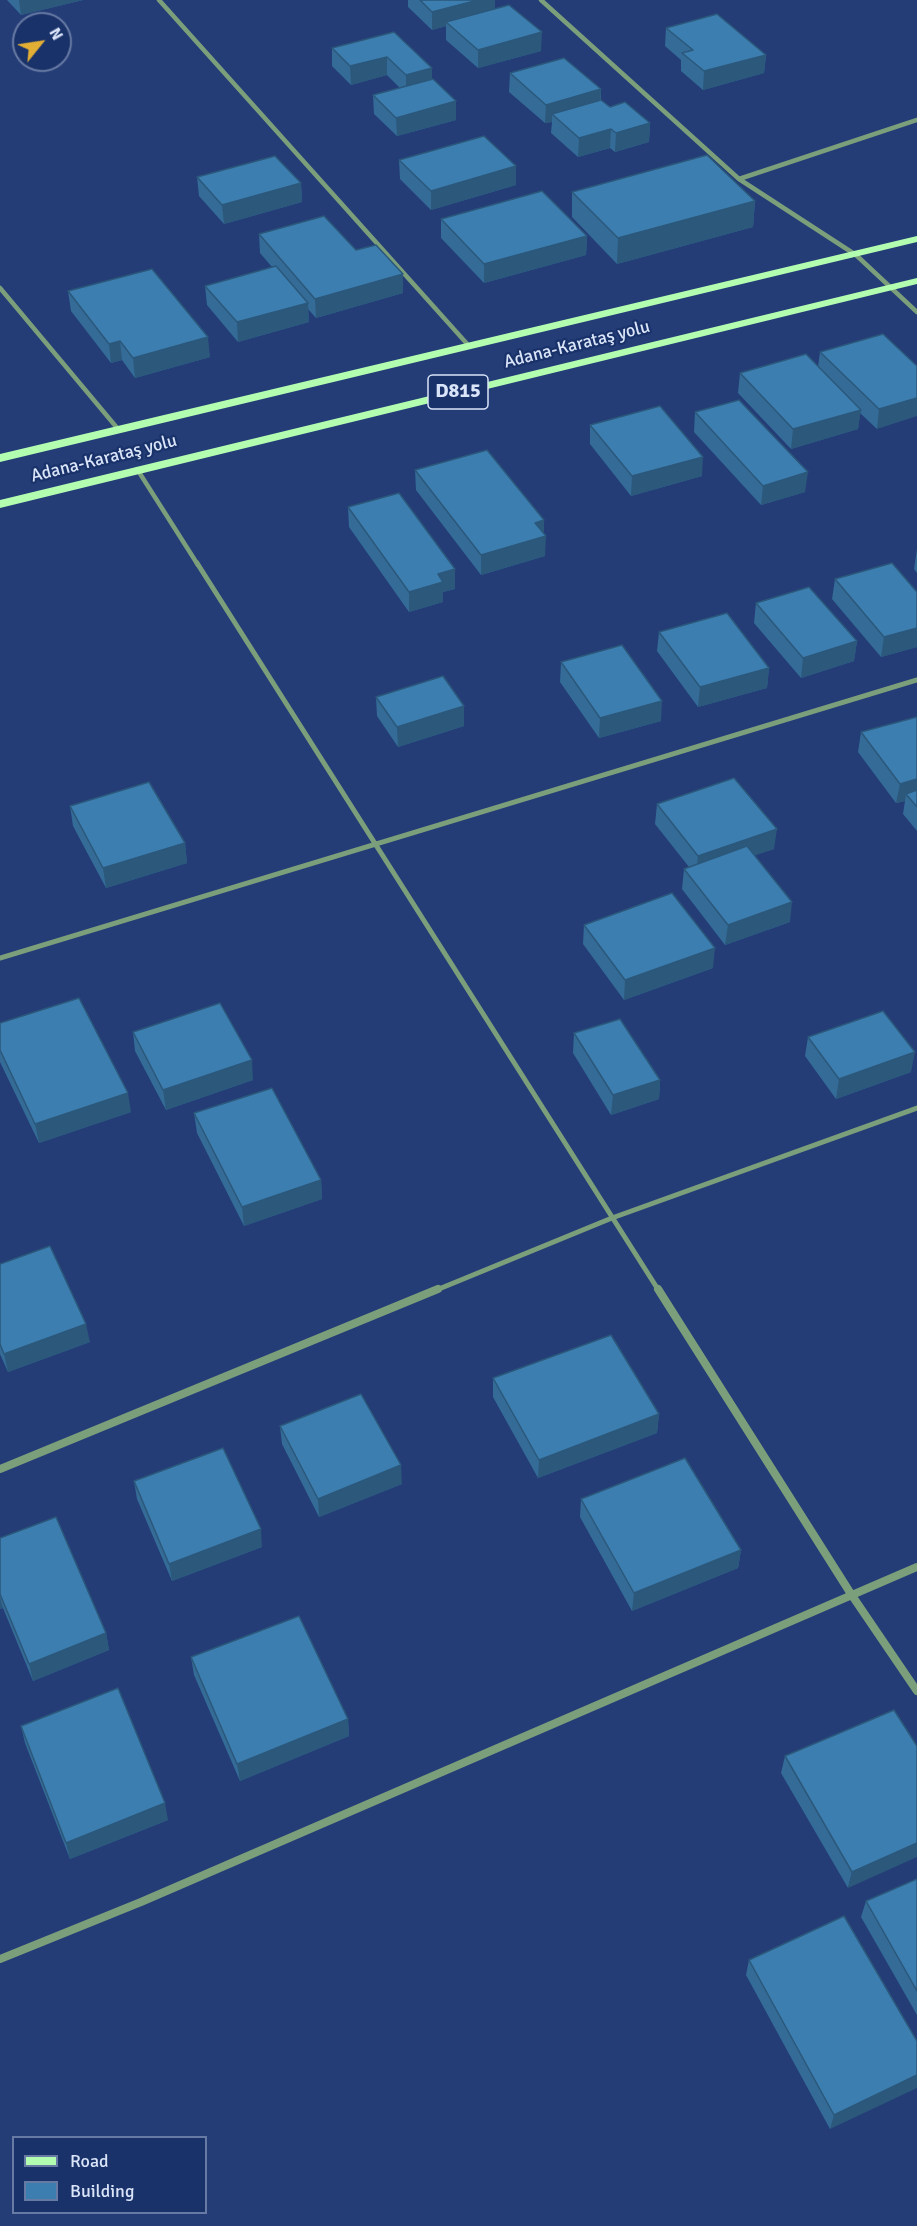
<!DOCTYPE html>
<meta charset="utf-8">
<style>
body{margin:0}
#map{position:relative;width:917px;height:2226px;overflow:hidden;background:#243d77;font-family:Signika,sans-serif}
canvas{display:block}
.legend{position:absolute;left:12px;top:2136px;width:195px;height:78px;box-sizing:border-box;background:#1a326a;border:2px solid #677aa3;margin:0;padding:8px 10px;list-style:none;font-size:18px;color:#dae5f9}
.legend li{display:flex;align-items:center;gap:12px;height:30px}
.legend b{width:30px;border:2px solid #677aa3}
.north{position:absolute;left:12px;top:12px;width:60px;height:60px;box-sizing:border-box;background:#1a326a;border:2px solid #677aa3;border-radius:50%;rotate:60deg;font-size:16px;font-weight:700;line-height:24px;text-align:center;color:#dae5f9}
.north::after{content:'';display:block;margin:auto;width:21px;height:27px;background:#e2ae34;clip-path:polygon(50% 0,100% 100%,50% 72%,0 100%)}
</style>
<div id="map">
<canvas width="917" height="2226"></canvas>
<ul class="legend">
<li><b style="height:8px;background:#b3fdb1"></b>Road</li>
<li><b style="height:16px;background:#3d7eb0"></b>Building</li>
</ul>
<div class="north">N</div>
</div>
<script>
const ctx = document.querySelector('canvas').getContext('2d');
ctx.lineJoin = 'round';
function stroke(path, color, width, dash) { ctx.strokeStyle = color; ctx.lineWidth = width; ctx.lineCap = dash ? 'butt' : 'round'; ctx.setLineDash(dash || []); ctx.stroke(path); }
function fillPath(path, color) { ctx.fillStyle = color; ctx.fill(path, 'evenodd'); }
function drawText(font, color, halo, rows, align = 'center') {
  ctx.font = font + ' Signika,sans-serif'; ctx.lineWidth = 4.5; ctx.setLineDash([]); ctx.textBaseline = 'middle'; ctx.strokeStyle = halo; ctx.fillStyle = color; for (const [text, x, y, turn = 0] of rows) {
    ctx.save(); ctx.translate(x, y); ctx.rotate((+turn || 0) * Math.PI / 180); ctx.textAlign = isNaN(turn) ? turn : align; if (halo) ctx.strokeText(text, 0, 0); ctx.fillText(text, 0, 0); ctx.restore();
  }
}
const streetFar2 = new Path2D(`
 M159,0L469,346
 M541,0L739,179
 M917,120L739,179L856,255L917,312
 M0,288L118,429
 M137,469L198,565`);
const streetFar1 = new Path2D(`
 M197,563L659,1291
 M0,958L917,680
 M434,1291L612,1218L917,1108`);
const street = new Path2D(`
 M658,1289L851,1594L917,1691
 M0,1469L438,1289
 M0,1959L141,1902L917,1567`);
const primary = new Path2D(`
 M917,236V242L0,462V454Z
 M917,278V284L0,508V500Z`);
const wall = new Path2D(`
 M7,0H83L21,15Z
 M408,0H495V9L541,51L478,68L446,40V26L432,30L408,7Z
 M666,28L766,55L764,73L703,90L681,71V60L665,46Z
 M394,32L432,79L456,101V120L397,136L374,114L373,95L400,88L387,75L351,85L332,66V48Z
 M510,73L601,89V100L610,107L650,123L649,142L615,152L610,148L578,157L551,133L552,122L545,123L509,92Z
 M399,160L516,166V185L431,210L400,179Z
 M197,177L301,183L302,202L224,224L199,196Z
 M572,192L755,201L753,227L617,264L572,217Z
 M441,219L587,236L586,255L484,283L441,238Z
 M259,234L356,250L403,293L316,318L308,309L309,322L238,342L207,305L205,286L272,267L260,253Z
 M68,291L210,357L135,378L122,360L111,363L71,311Z
 M820,352L917,366L877,429L860,413L858,429L791,449L738,393L740,373L818,367Z
 M695,412L805,492L761,505L694,432Z
 M590,425L702,476L631,496L590,444Z
 M415,470L544,520V533L545,556L481,575L416,490Z
 M348,507L455,569V589L443,592V602L409,612L349,527Z
 M917,549V573L914,569Z
 M835,579L917,592V647L881,657L832,599Z
 M756,603L857,641L854,661L801,678L754,623Z
 M659,632L769,668L767,688L698,707L657,651Z
 M561,662L661,721L599,738L560,682Z
 M376,697L464,706V726L398,747L377,716Z
 M917,717V831L903,814L905,801L896,803L858,752L861,732Z
 M657,804L774,849L755,855L790,922L725,945L682,889L684,869L689,867L655,824Z
 M70,806L185,843L187,863L106,888L73,826Z
 M584,925L713,968L624,1000L583,944Z
 M0,1023L131,1112L39,1143L0,1062Z
 M133,1032L253,1080L166,1110L135,1051Z
 M574,1033L660,1080L659,1099L611,1115L573,1053Z
 M808,1037L911,1072L836,1099L805,1056Z
 M194,1113L321,1180L322,1199L244,1226L197,1133Z
 M0,1264L90,1342L8,1372L0,1354Z
 M493,1378L659,1414L657,1433L538,1478L493,1397Z
 M280,1426L402,1484L319,1517L282,1444Z
 M134,1481L262,1547L172,1581L137,1499Z
 M581,1499L741,1550L738,1568L632,1611L580,1517Z
 M0,1538L106,1633L109,1650L33,1681L3,1608L0,1609Z
 M191,1657L348,1719L349,1736L240,1781L194,1675Z
 M894,1710L848,1888L781,1773L785,1756Z
 M21,1726L168,1820L70,1859L25,1743Z
 M917,1879V2015L861,1917L866,1901Z
 M749,1960L917,2041L830,2129L746,1975Z`);
const shadedWall = new Path2D(`
 M19,0H83L21,15Z
 M478,0H495V14L446,22V26L432,30V12Z
 M542,32L541,51L478,68V50Z
 M766,55L764,73L703,90L704,71Z
 M387,57V75L351,85L350,66Z
 M432,68V86L406,93V75Z
 M601,89L600,108L552,114V122L545,123L546,105Z
 M456,101V120L397,136L396,118Z
 M650,123L649,142L615,152L616,133Z
 M611,129L610,148L578,157L579,138Z
 M516,166V185L431,210V191Z
 M301,183L302,202L224,224L222,205Z
 M755,201L753,227L617,264L618,238Z
 M587,236L586,255L484,283V264Z
 M403,274V293L316,318L315,299Z
 M308,303L309,322L238,342L237,322Z
 M208,337L210,357L135,378L133,358Z
 M120,341L122,360L111,363L109,344Z
 M917,398V416L877,429L879,409Z
 M861,410L858,429L791,449L793,429Z
 M703,457L702,476L631,496L632,476Z
 M808,472L805,492L761,505L763,486Z
 M544,520V537L546,536L545,556L481,575V555L535,523Z
 M455,569V589L443,592V602L409,612V592L438,574Z
 M917,628V647L881,657L884,637Z
 M857,641L854,661L801,678L803,658Z
 M769,668L767,688L698,707L700,687Z
 M662,701L661,721L599,738L600,718Z
 M464,706V726L398,747L397,727Z
 M917,779V798L906,794L905,801L896,803L900,784Z
 M777,829L774,849L696,876L698,856Z
 M185,843L187,863L106,888L103,868Z
 M792,902L790,922L725,945L728,925Z
 M715,948L713,968L624,1000L625,980Z
 M915,1052L911,1072L836,1099L839,1079Z
 M252,1060L253,1080L166,1110L163,1090Z
 M660,1080L659,1099L611,1115L613,1095Z
 M128,1093L131,1112L39,1143L35,1124Z
 M321,1180L322,1199L244,1226L242,1207Z
 M86,1324L90,1342L8,1372L4,1354Z
 M659,1414L657,1433L538,1478L539,1460Z
 M401,1465L402,1484L319,1517L318,1499Z
 M261,1529L262,1547L172,1581L169,1564Z
 M741,1550L738,1568L632,1611L634,1593Z
 M0,1597L3,1608L0,1609Z
 M106,1633L109,1650L33,1681L29,1664Z
 M348,1719L349,1736L240,1781L237,1764Z
 M165,1803L168,1820L70,1859L66,1843Z
 M917,1843V1857L848,1888L852,1872Z
 M917,2075V2088L830,2129L834,2115Z`);
const building = new Path2D(`
 M420,0H478L432,12Z
 M509,5L542,32L478,50L446,22Z
 M717,14L766,55L704,71L682,53L693,50L666,28Z
 M394,32L432,68L406,75L387,57L350,66L332,48Z
 M564,58L601,89L546,105L510,73Z
 M433,79L456,101L396,118L373,95Z
 M601,100L610,107L625,102L650,123L616,133L611,129L579,138L552,114Z
 M484,136L516,166L431,191L399,160Z
 M707,155L755,201L618,238L572,192Z
 M275,156L301,183L222,205L197,177Z
 M542,191L587,236L484,264L441,219Z
 M324,216L356,250L376,245L403,274L315,299L259,234Z
 M276,266L308,303L237,322L205,286Z
 M152,269L208,337L133,358L120,341L109,344L68,291Z
 M883,334L917,366V398L879,409L820,352Z
 M806,354L861,410L793,429L740,373Z
 M739,400L808,472L763,486L695,412Z
 M660,406L703,457L632,476L590,425Z
 M487,450L544,520L535,523L546,536L481,555L415,470Z
 M399,493L455,569L438,574L443,582L409,592L348,507Z
 M892,563L917,592V628L884,637L835,579Z
 M809,587L857,641L803,658L756,603Z
 M727,613L769,668L700,687L659,632Z
 M622,645L662,701L600,718L561,662Z
 M443,676L464,706L397,727L376,697Z
 M917,717V779L900,784L861,732Z
 M734,778L777,829L698,856L657,804Z
 M149,782L185,843L103,868L70,806Z
 M917,790V807L906,794Z
 M747,846L792,902L728,925L684,869Z
 M672,893L715,948L625,980L584,925Z
 M79,998L128,1093L35,1124L0,1050V1023Z
 M220,1003L252,1060L163,1090L133,1032Z
 M883,1011L915,1052L839,1079L808,1037Z
 M620,1019L660,1080L613,1095L574,1033Z
 M272,1088L321,1180L242,1207L194,1113Z
 M50,1246L86,1324L4,1354L0,1344V1264Z
 M611,1335L659,1414L539,1460L493,1378Z
 M361,1394L401,1465L318,1499L280,1426Z
 M223,1448L261,1529L169,1564L134,1481Z
 M685,1458L741,1550L634,1593L581,1499Z
 M56,1517L106,1633L29,1664L0,1594V1538Z
 M299,1616L348,1719L237,1764L191,1657Z
 M118,1688L165,1803L66,1843L21,1726Z
 M894,1710L917,1746V1843L852,1872L785,1756Z
 M917,1879V1991L866,1901Z
 M844,1916L917,2041V2075L834,2115L749,1960Z`);
const farStreetnames = [
 ["Adana-Karataş yolu",577,345,-14],
 ["Adana-Karataş yolu",104,459,-14]
];
const shields = [
 [458,392,60]
];
const shieldNames = [
 ["D815",458,392]
];
stroke(streetFar2, '#7c9f7b', 4.5);
stroke(streetFar1, '#7c9f7b', 5);
stroke(street, '#7c9f7b', 8);
fillPath(primary, '#b3fdb1');
fillPath(wall, '#346c97');
fillPath(shadedWall, '#2b587b');
fillPath(building, '#3d7eb0');
stroke(building, '#2b587b', 1.5);
drawText('18px', '#dae5f9', '#1a326a', farStreetnames);
for (const [x, y, w] of shields) { const box = new Path2D(); box.roundRect(x - w / 2, y - 17, w, 34, 4.5); ctx.fillStyle = '#1a326a'; ctx.fill(box); stroke(box, '#dae5f9', 1.5); }
drawText('bold 20px', '#dae5f9', null, shieldNames);
</script>
